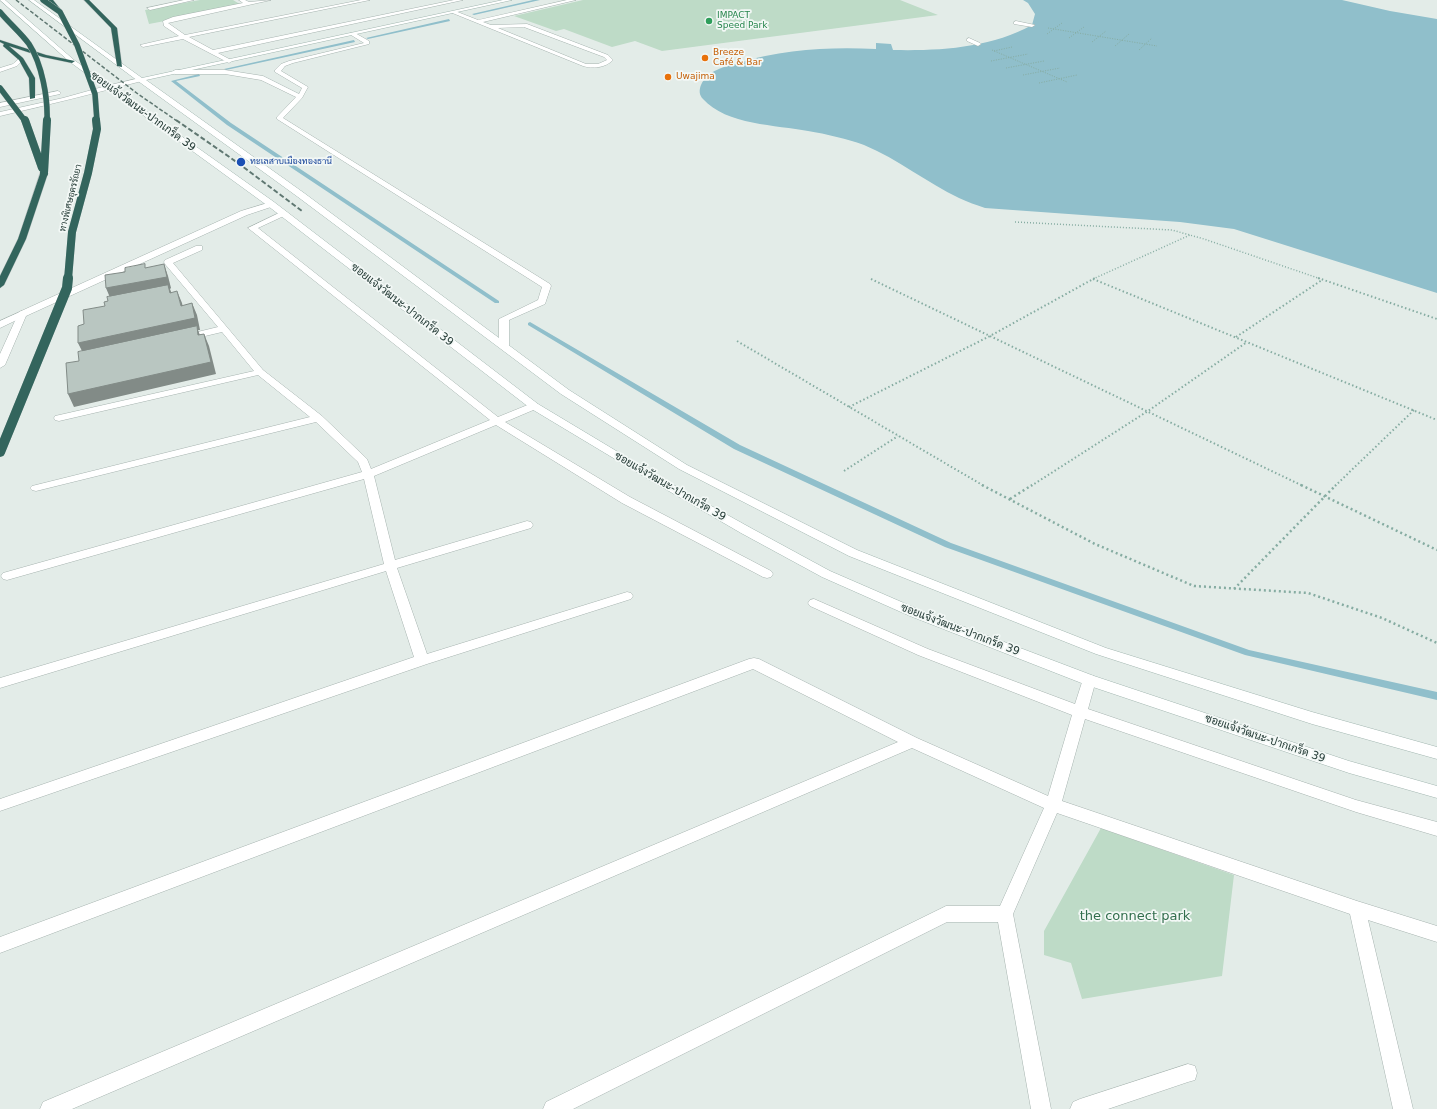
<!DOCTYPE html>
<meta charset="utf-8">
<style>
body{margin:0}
canvas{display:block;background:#e3ece8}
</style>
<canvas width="1437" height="1109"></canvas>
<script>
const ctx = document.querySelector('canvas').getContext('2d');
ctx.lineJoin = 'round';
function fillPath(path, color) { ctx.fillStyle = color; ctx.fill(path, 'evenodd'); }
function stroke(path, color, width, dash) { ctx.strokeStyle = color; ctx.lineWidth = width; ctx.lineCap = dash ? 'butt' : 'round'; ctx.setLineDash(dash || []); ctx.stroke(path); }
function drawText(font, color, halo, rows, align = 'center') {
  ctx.font = font + ' "DejaVu Sans",Sarabun,sans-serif'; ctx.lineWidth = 3.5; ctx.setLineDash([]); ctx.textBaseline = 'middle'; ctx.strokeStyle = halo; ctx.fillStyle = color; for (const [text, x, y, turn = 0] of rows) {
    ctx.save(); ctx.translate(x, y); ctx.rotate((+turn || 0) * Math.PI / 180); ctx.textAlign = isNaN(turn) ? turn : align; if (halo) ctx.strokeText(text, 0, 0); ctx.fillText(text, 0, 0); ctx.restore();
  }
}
const green = new Path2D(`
 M200,0H233L243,6L149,24L145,10Z
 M583,0H900L938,15L662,51L635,41L612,47L564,29L556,31L514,16Z
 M1101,828L1234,875L1222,976L1082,999L1071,963L1044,955V931Z`);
const water = new Path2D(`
 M1023,0H1342L1390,11L1437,19V293L1234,229L1180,222L985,208C977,205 967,202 959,198C927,183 898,159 864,145C848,139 826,134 808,131C777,125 726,125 703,99C699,95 699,90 701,85C708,70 724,67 738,63C784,49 829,47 876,49V43L891,44L893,50C940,51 990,48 1032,25L1035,14L1028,3Z`);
const stream = new Path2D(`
 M533,0H540L474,15L472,14Z
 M449,19L450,21L368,39L366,38Z
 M354,40L355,42L226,70L224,69Z
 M199,74L200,76L176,81L231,123L499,301V303H495L227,125L171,81Z
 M530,322L740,445L951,543L1249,650L1437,692V700L1245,655L945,547L734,449L528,325V323Z`);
const pathFar3 = new Path2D(`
 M1048,28L1157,46
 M1047,34L1062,23
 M1069,38L1084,27
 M1092,42L1106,31
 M1115,46L1129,34
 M992,50L1067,82
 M1139,50L1152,38
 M994,51L1012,47
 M991,61L1028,54
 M1006,68L1044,61
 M1023,75L1060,68
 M1039,83L1077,75`);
const pathFar2 = new Path2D(`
 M1015,222L1172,230L1204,239L1321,279
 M1093,279L1190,235`);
const pathFar1 = new Path2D(`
 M1318,278L1437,319
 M871,279L1303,486
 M1093,279L1437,420
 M1236,337L1322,280
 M737,341L984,486
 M849,407L990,336L1095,278
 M844,471L898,436
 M1031,486L1148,411L1247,342
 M1335,486L1414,410`);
const path = new Path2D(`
 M982,485L1095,544L1194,586L1308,593L1382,618L1437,643
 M1301,485L1437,550
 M1010,499L1032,485
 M1234,589L1336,485`);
const lane = new Path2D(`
 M567,0H576L483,22L491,25L527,24L608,55L613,60C605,68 593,69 583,66L450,12L455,11L478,20ZM524,27L604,57L607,60L598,64H586L498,28Z
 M351,33H355L369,41V44L293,63L285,66L281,71L308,87L302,98L283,118L550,284L551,286L545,304L509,320V346L507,348L504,349L499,346V319L538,300L542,287L277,119V117L296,97L261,80L225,74H175L172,72L175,70H225L263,76L299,94L302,88L275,72V70L281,64L289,61L364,43L351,35Z
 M21,57L24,59L17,66L0,72V68L13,64Z
 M22,311L25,312L26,314L25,316L0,328V321Z`);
const street = new Path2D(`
 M184,0H194L150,10L147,8Z
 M239,0H245L249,2L271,0L168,23L185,35L361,0H370L189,37L213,50L454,0H463L218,53L231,60L232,61L229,63L183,39L143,47L140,45L179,36L164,26L163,21L173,17L243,3Z
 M1016,21L1035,25L1032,27L1014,24V22Z
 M969,38L980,43L981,44L978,46L967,41V39Z
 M140,78L143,80L142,81C95,93 48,105 0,116V112L63,98L106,86Z
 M58,91L61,93L60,94L0,107V103Z
 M271,202L275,204L274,206L247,215L26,316L5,365L0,368V354L19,312L241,211Z
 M281,212H284L288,214L258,228L498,417L530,404H538L539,406L538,408L505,422L630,497L771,571L773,574L771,577L767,578L763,577L622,503L496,425L374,476L395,560L527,521L531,522L533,525L531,528L397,568L427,654L627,592L631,593L633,596L631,599L427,664L0,811V799L414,657L386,571L0,688V678L384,564L364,479L7,580L3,579L1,576L3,573L362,472L358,462L316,422L36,491L32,490L30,488L32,486L310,417L258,375L59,421L55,420L54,418L55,416L254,371L222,332L184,341L181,340L179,338L181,336L218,327L165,264L164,262L165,260L196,246H202V250L173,263L263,370L322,416L367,459L371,469L490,420L248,228Z
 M814,599L928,649L1075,704L1084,676L1089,675L1094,676L1096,680L1088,709L1356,800L1437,822V836L1356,812L1085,719L1062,801L1357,901L1437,926V942L1368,920L1413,1109H1393L1350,914L1057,813L1013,914L1051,1109H1031L998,922H947L573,1109H543L546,1102L940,909L946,906H1000L1044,808L912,748L72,1109H40L43,1102L898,742L753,669L0,953V937L749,659L754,658L759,659L917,738L1048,796L1072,715L918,655L810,606L808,603L810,600Z
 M1188,1064L1195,1066L1197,1073L1195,1080L1188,1082L1108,1109H1070L1073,1102L1080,1099Z`);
const secondary = new Path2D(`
 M0,0H5L74,60L274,202L538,404L663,479L749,527L830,571L920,610L1094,676L1349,761L1437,786V798L1349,773L1084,684L910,616L822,577L741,533L655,483L530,408L268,206L70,62Z
 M29,0H34L142,78L503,0H512L146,80L304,193L569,390L687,465L857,550L1106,648L1312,712L1437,747V759L1312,724L1096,654L849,556L679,469L561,394L298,197L138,81Z`);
const highway = new Path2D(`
 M48,0H53L62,11V13H58Z
 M84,0H89L117,28L122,67L117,66L111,28Z
 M0,40L46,55L75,61L72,63L43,57L9,46L23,58L35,78V98L30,99L29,78L19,60L3,46L4,44L0,42Z
 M41,171H44L48,173L26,239L4,285L0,288V276L18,239Z`);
const railFar1 = new Path2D(`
 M16,0L138,94L177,121`);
const rail = new Path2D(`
 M176,120L238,163L302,211`);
const highwayBridgeFar2 = new Path2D(`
 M43,0L60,12L77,45L95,94L97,121
 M0,12C9,23 21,33 29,44C42,64 48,98 47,121
 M0,88L25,121`);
const highwayBridgeFar1 = new Path2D(`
 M25,120L42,168
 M44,173L47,120
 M68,279L72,232L88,173L97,129L96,120`);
const highwayBridge = new Path2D(`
 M0,452L67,288L68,278`);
const shadedWall = new Path2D(`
 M164,264L168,276L171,288L170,289L173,297L111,300L106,288Z
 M177,291L182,303L185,317L181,306Z
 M192,303L197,315L200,330H198L201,338L198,335L84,355L78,343Z
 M204,334L209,346L216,374L74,407L68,394Z`);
const building = new Path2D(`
 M145,264V268L164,264L167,277L106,288L105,275L125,272V268Z
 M168,285L170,293L177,291L181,306L192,303L195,318L78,343V326L84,324L83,310L105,306L104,302L108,301L107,297Z
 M197,326L198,335L204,334L211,362L68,394L66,363L79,361L78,352Z`);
const markers = [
 [709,21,4,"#2e9e5b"],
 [705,58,4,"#e8710a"],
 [668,77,4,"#e8710a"],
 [241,162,5,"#1a4fb4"]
];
const farLeisurenames = [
 ["IMPACT",717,16],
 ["Speed Park",717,26]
];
const farFoodnames = [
 ["Breeze",713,53],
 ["Café & Bar",713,63],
 ["Uwajima",676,77]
];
const farTransitnames = [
 ["ทะเลสาบเมืองทองธานี",250,162]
];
const farStreetnames = [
 ["ทางพิเศษอุดรรัถยา",71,198,-76]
];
const streetNames = [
 ["ซอยแจ้งวัฒนะ-ปากเกร็ด 39",143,112,36],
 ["ซอยแจ้งวัฒนะ-ปากเกร็ด 39",402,305,38],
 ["ซอยแจ้งวัฒนะ-ปากเกร็ด 39",670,487,30],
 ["ซอยแจ้งวัฒนะ-ปากเกร็ด 39",960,630,21],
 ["ซอยแจ้งวัฒนะ-ปากเกร็ด 39",1265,739,19]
];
const nearParknames = [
 ["the connect park",1135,917]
];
fillPath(green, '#bedbc7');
fillPath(water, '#90bfcb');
fillPath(stream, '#90bfcb');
stroke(lane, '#a6b3af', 1);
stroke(street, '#a6b3af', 1);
stroke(secondary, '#a2b6b0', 1);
stroke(highway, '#c2c8c7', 1);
stroke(pathFar3, '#86aca2', 1, [1, 1.5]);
stroke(pathFar2, '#86aca2', 1.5, [1, 2]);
stroke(pathFar1, '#86aca2', 2, [1.5, 2.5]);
stroke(path, '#86aca2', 2.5, [2, 3]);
fillPath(lane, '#fff');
fillPath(street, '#fff');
fillPath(secondary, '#fff');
fillPath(highway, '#33655d');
stroke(railFar1, '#5f7771', 1.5, [4, 2]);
stroke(rail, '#5f7771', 2, [5, 2.5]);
stroke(highwayBridgeFar2, '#c2c8c7', 6, []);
stroke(highwayBridgeFar1, '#c2c8c7', 8, []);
stroke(highwayBridge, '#c2c8c7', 10, []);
stroke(highwayBridgeFar2, '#33655d', 5.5);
stroke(highwayBridgeFar1, '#33655d', 8);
stroke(highwayBridge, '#33655d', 10);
fillPath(shadedWall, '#828b87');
fillPath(building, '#b9c6c1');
stroke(building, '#828b87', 1);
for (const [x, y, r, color] of markers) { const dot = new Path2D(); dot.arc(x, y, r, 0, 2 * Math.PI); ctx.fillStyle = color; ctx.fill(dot); stroke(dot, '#f3f8f6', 1.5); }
drawText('9px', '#27864d', '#f3f8f6', farLeisurenames, 'left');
drawText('9px', '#c56008', '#f3f8f6', farFoodnames, 'left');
drawText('9px', '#164399', '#f3f8f6', farTransitnames, 'left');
drawText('9px', '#243b36', '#f3f8f6', farStreetnames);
drawText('11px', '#243b36', '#f3f8f6', streetNames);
drawText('13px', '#326e4d', '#f3f8f6', nearParknames);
</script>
